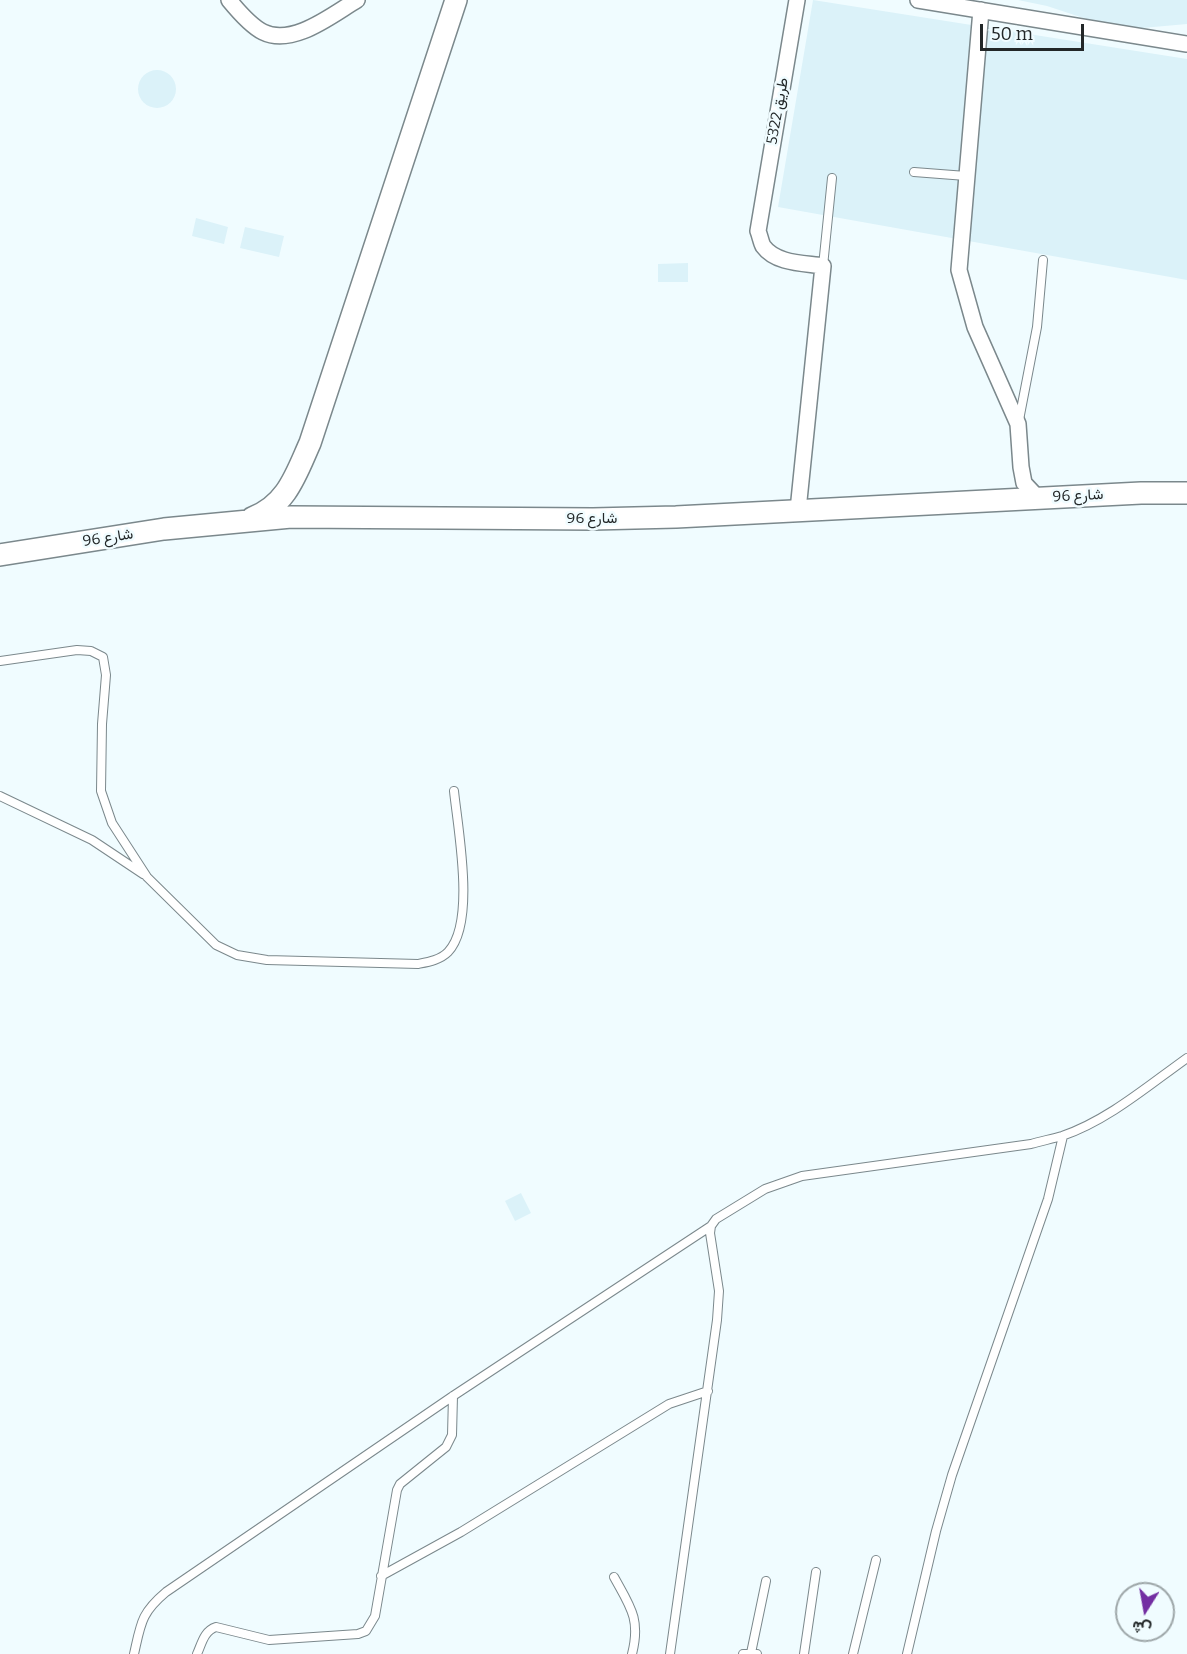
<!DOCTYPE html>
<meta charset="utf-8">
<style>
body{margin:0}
#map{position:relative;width:1187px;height:1654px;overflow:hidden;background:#f0fcff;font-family:Bitter,Vazirmatn,serif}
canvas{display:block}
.north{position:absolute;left:1115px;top:1582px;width:60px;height:60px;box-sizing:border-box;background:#f0fcff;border:2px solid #9ea7a9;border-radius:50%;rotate:191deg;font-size:16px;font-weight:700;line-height:24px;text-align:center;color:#222728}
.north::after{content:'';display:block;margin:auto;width:21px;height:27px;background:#732ea2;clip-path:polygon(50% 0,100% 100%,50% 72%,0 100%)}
.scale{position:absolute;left:980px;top:24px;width:104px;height:27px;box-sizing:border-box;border:3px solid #222728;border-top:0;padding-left:8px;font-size:18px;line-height:21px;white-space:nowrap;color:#222728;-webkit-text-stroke:4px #f0fcff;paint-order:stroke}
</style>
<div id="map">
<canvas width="1187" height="1654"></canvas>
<div class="north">ش</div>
<div class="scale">50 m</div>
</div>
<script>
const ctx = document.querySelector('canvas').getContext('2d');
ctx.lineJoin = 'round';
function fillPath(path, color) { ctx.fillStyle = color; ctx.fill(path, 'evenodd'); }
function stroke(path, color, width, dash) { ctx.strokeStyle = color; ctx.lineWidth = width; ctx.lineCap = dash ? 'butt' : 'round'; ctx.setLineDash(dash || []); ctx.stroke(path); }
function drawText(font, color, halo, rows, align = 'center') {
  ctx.font = font + ' Bitter,Vazirmatn,serif'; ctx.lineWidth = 5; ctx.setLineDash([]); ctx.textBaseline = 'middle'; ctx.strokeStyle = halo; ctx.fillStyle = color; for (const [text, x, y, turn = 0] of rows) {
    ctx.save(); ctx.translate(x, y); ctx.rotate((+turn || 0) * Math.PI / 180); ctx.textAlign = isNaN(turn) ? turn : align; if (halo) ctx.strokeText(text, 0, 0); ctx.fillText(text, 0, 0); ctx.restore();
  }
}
const built = new Path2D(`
 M813,0L1187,59V280L778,207Z
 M1018,0H1187V24L1120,30L1047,6Z
 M138 89a19 19 0 1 1 38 0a19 19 0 1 1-38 0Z
 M196,218L228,227L224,244L192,236Z
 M245,227L284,236L279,257L240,248Z
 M688,263V282H658V264Z
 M521,1193L531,1213L515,1221L505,1201Z`);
const lane = new Path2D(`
 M914,172L966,176
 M823,266L832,178
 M1019,420L1037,327L1043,260
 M0,661L77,650L91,651L103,657L106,675L102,724L101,791L112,823L147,877L216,945L237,955L267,960L418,964C428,962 440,960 448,952C476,923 458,830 454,791
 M0,796L92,840L143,874
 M381,1576L461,1532L669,1404L708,1391
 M614,1577C630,1606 641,1619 632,1654
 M751,1653L766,1581
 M134,1654C141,1623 141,1613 166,1592L453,1396L711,1226
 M197,1654C202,1643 204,1631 216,1627L269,1640L358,1634L366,1631L375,1616L397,1490L400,1484L446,1447L452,1435L453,1396
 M670,1654L717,1320L719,1291L710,1233L711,1226L716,1219L765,1189L802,1176L1031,1144C1041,1141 1052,1139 1062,1136C1107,1121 1149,1085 1187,1058
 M743,1654H757
 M804,1654L816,1572
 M853,1654L876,1560
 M907,1654L936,1531L952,1475L1048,1199L1063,1136`);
const street = new Path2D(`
 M229,0C238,11 251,26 263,32C293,47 333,14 357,0
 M797,0L758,231C760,236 761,242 763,246C776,264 804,263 823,266L798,510
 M918,0L1187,44
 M981,10L959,270L975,327L1018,424L1021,467L1024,483L1038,498`);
const secondary = new Path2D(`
 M252,518C287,505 296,474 310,443L456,0
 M0,555L164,529L291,517L593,519L676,517L1141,493H1187`);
const streetNames = [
 ["طريق 5322",778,111,-80],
 ["شارع 96",1078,496,-3],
 ["شارع 96",592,519],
 ["شارع 96",108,538,-9]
];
fillPath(built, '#dbf2f9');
stroke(lane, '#7b888c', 10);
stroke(street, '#7b888c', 18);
stroke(secondary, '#7b888c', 24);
stroke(lane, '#fff', 8);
stroke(street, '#fff', 15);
stroke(secondary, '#fff', 21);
drawText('15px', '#222728', '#f0fcff', streetNames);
</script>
